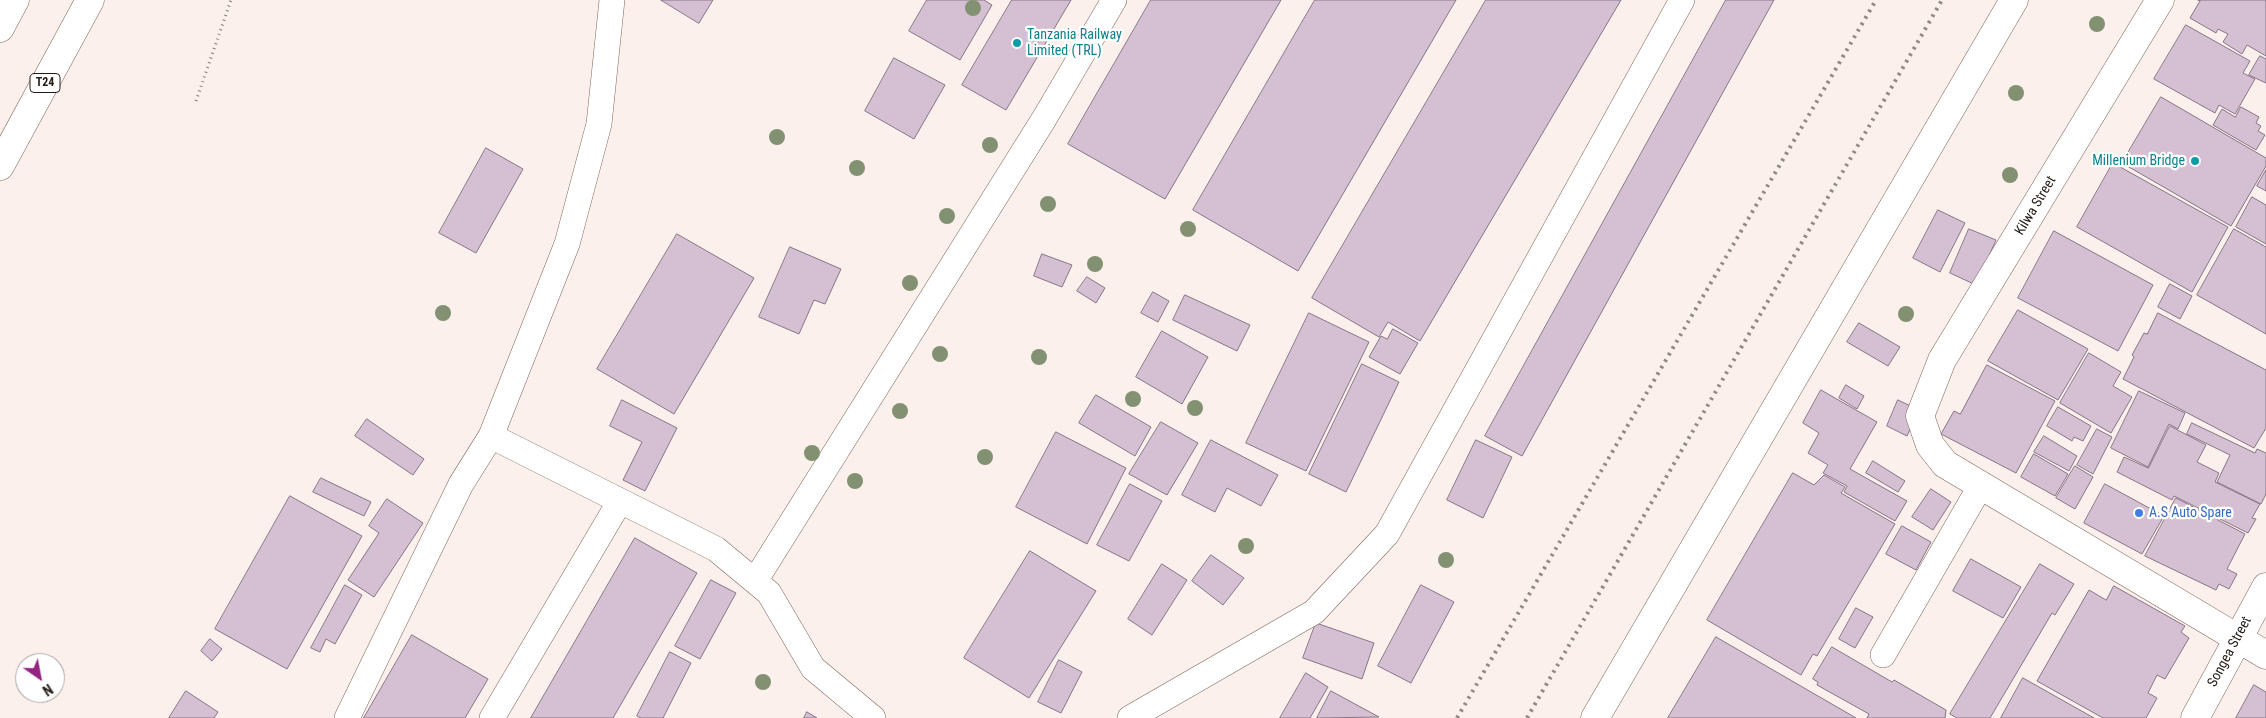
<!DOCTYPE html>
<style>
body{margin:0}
#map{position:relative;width:2266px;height:718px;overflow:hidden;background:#fbf0eb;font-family:"Roboto Condensed",sans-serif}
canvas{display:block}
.north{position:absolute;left:15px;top:653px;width:50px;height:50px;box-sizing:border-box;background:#fff;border:1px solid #a7a3a1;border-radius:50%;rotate:147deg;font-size:14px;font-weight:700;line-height:20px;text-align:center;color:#231a15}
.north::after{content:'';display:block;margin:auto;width:18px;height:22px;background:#942383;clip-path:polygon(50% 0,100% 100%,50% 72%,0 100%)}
</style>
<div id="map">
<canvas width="2266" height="718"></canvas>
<div class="north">N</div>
</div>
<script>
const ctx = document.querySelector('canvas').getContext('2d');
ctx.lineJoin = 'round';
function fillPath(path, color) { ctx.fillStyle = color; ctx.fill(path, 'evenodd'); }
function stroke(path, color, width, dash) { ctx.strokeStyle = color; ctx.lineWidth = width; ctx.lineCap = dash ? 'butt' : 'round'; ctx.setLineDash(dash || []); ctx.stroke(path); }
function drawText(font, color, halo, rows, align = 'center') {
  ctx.font = font + ' "Roboto Condensed",sans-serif'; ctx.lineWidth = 4.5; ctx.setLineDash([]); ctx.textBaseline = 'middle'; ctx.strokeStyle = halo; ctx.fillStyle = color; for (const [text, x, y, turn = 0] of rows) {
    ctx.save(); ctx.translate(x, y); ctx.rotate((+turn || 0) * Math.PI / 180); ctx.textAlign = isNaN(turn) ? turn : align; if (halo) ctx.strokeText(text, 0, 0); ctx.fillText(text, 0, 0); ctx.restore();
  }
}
const building = new Path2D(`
 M661,0H713L699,23Z
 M927,0H984L992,5L960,60L909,31Z
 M1012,0H1071L1006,110L962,85Z
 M1151,0H1281L1165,199L1068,144Z
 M1315,0H1456L1298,271L1193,210Z
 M1486,0H1621L1420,341L1388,322L1379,337L1312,298Z
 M1726,0H1774L1522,456L1485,436Z
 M2198,0H2266V56L2247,45L2242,54L2223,42L2228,34L2218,29L2216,33L2190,18L2200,1Z
 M2186,25L2250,61L2243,73L2255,79L2235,114L2219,105L2215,113L2154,79Z
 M2260,56L2266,59V83L2249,75Z
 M894,58L945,85L914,139L865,111Z
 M2161,97L2266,158V166L2231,226L2122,163Z
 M2241,107L2259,117L2256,123L2261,126L2258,131L2265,135L2256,150L2213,125L2222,109L2235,117Z
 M486,148L523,169L476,253L439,233Z
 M2113,163L2228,227L2192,292L2077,227Z
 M2266,170V191L2257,186Z
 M2252,197L2266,205V244L2236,227Z
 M1938,210L1965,223L1940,272L1913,258Z
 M1969,229L1996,240L1976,285L1950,273Z
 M2234,229L2266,247V334L2197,295Z
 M2054,231L2153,285L2118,351L2018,298Z
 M677,234L754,278L674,414L597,369Z
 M790,247L841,269L825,304L814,300L799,334L759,317Z
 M1042,254L1072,265L1062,287L1034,276Z
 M1087,277L1105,288L1096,303L1077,291Z
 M2170,284L2192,296L2180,319L2158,307Z
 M1153,292L1169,301L1158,322L1141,313Z
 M1185,295L1250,325L1237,351L1173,320Z
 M2018,310L2088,349L2058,400L1988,361Z
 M1309,313L1369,342L1306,471L1246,443Z
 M2158,313L2266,370V428L2254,448L2123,379L2134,357L2132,355L2144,333L2147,334Z
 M1859,323L1900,347L1888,366L1847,342Z
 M1393,329L1418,343L1400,374L1369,357L1381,336L1387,339Z
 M1162,331L1208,357L1182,404L1136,377Z
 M2089,353L2121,372L2113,386L2132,397L2111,433L2060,403Z
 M1362,364L1399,382L1346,492L1309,474Z
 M1987,365L2055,401L2016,473L1941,434L1954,411L1960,414Z
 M1846,385L1864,396L1857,409L1839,398Z
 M1821,390L1877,422L1850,469L1907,501L1895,521L1844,492L1847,486L1823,473L1828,465L1808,453L1819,433L1803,423Z
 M2139,391L2185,413L2178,429L2169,424L2148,467L2111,448Z
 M1096,395L1151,427L1135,456L1079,423Z
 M622,400L677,428L645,491L623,480L642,442L610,426Z
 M1898,400L1919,410L1907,436L1887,426Z
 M2058,407L2091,426L2083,441L2074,437L2072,441L2047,426Z
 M367,419L424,459L413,475L355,436Z
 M1161,422L1198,443L1167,495L1129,474Z
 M2192,423L2255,453L2257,449L2266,453V494L2261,504L2217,482L2230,455L2187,434Z
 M2170,426L2206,445L2197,462L2219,473L2215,482L2260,504L2252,518L2256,519L2248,533L2174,496L2172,500L2117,472L2124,457L2148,468Z
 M2097,429L2112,437L2093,474L2077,465Z
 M1056,432L1126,468L1087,544L1016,507Z
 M2044,436L2077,456L2069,471L2034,452Z
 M1211,440L1278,475L1261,506L1227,488L1215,512L1182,495Z
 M1476,440L1512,457L1483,518L1447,500Z
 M2034,454L2068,474L2055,496L2021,477Z
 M1873,461L1905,481L1898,492L1866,473Z
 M2075,466L2093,477L2075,509L2056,498Z
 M1793,473L1814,485L1824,475L1845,487L1841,493L1895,524L1817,656L1813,654L1801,675L1707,620Z
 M321,478L371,502L364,516L313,492Z
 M1130,484L1162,501L1129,561L1097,545Z
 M2105,484L2164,516L2142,554L2084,523Z
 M1931,489L1951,502L1933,530L1912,517Z
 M290,496L362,536L287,669L215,629Z
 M2176,498L2245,534L2227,569L2237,574L2229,589L2219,584L2216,590L2145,556Z
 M387,499L423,523L374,597L348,580L379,533L369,526Z
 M1902,526L1931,542L1916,570L1886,554Z
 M635,538L697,573L613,718H531Z
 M1030,551L1096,591L1029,698L964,658Z
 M1211,555L1244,578L1223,605L1192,581Z
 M1971,559L2021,587L2003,618L1953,591Z
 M1162,564L1187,580L1152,635L1128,619Z
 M2040,564L2074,584L2055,615L2052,613L1990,718H1957L1950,714Z
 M711,580L736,593L700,659L675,646Z
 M345,585L362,595L335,644L326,639L320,652L311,648Z
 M1421,585L1454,602L1411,683L1378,666Z
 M2114,586L2185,626L2181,632L2189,638L2165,679L2157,675L2148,693L2157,698L2146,718H2103L2037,681L2089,590L2106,600Z
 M1856,608L1873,617L1855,648L1839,639Z
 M1316,623L1374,643L1362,679L1303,658Z
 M412,635L488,679L465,718H364Z
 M1716,637L1856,718H1668Z
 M210,639L222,649L212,661L201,651Z
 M1832,647L1892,682L1894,680L1946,710L1945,718H1867L1869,714L1817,685L1818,682L1813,679Z
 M670,652L691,663L663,718H641L637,716Z
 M1059,660L1082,672L1061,713L1038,702Z
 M1306,673L1328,687L1310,718H1280Z
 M2023,678L2094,718H2001Z
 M2254,685L2266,692V718H2236Z
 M186,691L218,712L214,718H169Z
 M1331,691L1379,717L1317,718Z
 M807,712L817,718H804Z`);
const path = new Path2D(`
 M196,101L231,0`);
const service = new Path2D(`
 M491,436L716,549L769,593L813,668L873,718
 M755,581L1044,119L1114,0
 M1883,655L1981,485
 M347,718L461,484L491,436L567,244L599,124L612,0
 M492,718L620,501
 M1130,718L1314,612L1387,534L1682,0`);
const minor = new Path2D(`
 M2160,0L1942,360L1920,416L1930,445L1945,464L2266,655
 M1595,718L2014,0
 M2195,718L2266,587`);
const trunk = new Path2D(`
 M0,28L15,0
 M0,166L90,0`);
const rail = new Path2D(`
 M1457,718L1876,0
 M1527,718L1942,0`);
const trees = [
 [973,8],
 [2097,24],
 [2016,93],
 [777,137],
 [990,145],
 [857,168],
 [2010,175],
 [1048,204],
 [947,216],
 [1188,229],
 [1095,264],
 [910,283],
 [443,313],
 [1906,314],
 [940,354],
 [1039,357],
 [1133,399],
 [1195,408],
 [900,411],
 [812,453],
 [985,457],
 [855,481],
 [1246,546],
 [1446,560],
 [763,682]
];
const markers = [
 [1017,43,5,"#0f9aa8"],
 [2195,161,5,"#0f9aa8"],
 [2139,513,5,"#3f7fe0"]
];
const shields = [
 [45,83,30]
];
const shieldNames = [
 ["T24",45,83]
];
const cultureNames = [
 ["Tanzania Railway",1027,35],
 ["Limited (TRL)",1027,51],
 ["Millenium Bridge",2185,161,"right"]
];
const streetNames = [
 ["Kilwa Street",2036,206,-59],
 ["Songea Street",2230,652,-62]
];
const shopNames = [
 ["A.S Auto Spare",2149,513]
];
fillPath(building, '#d5c0d3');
stroke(building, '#877486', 1);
stroke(service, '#7d655a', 26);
stroke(minor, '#7d655a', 29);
stroke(trunk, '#7d655a', 29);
stroke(path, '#857b76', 3, [1, 4]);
stroke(service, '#fff', 25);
stroke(minor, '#fff', 28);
stroke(trunk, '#fff', 28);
stroke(rail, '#938984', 4, [2.5, 5]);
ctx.fillStyle = '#839173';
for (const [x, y] of trees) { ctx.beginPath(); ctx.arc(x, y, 8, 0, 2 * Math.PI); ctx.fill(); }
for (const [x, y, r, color] of markers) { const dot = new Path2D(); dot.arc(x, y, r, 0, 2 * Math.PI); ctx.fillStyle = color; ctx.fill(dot); stroke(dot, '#fff', 2); }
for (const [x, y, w] of shields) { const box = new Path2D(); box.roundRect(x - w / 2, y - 9.5, w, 19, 4); ctx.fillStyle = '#fff'; ctx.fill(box); stroke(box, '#231a15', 1); }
drawText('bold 12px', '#231a15', null, shieldNames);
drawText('14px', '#0d838f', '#fff', cultureNames, 'left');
drawText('14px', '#231a15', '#fff', streetNames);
drawText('14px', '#366cbe', '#fff', shopNames, 'left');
</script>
